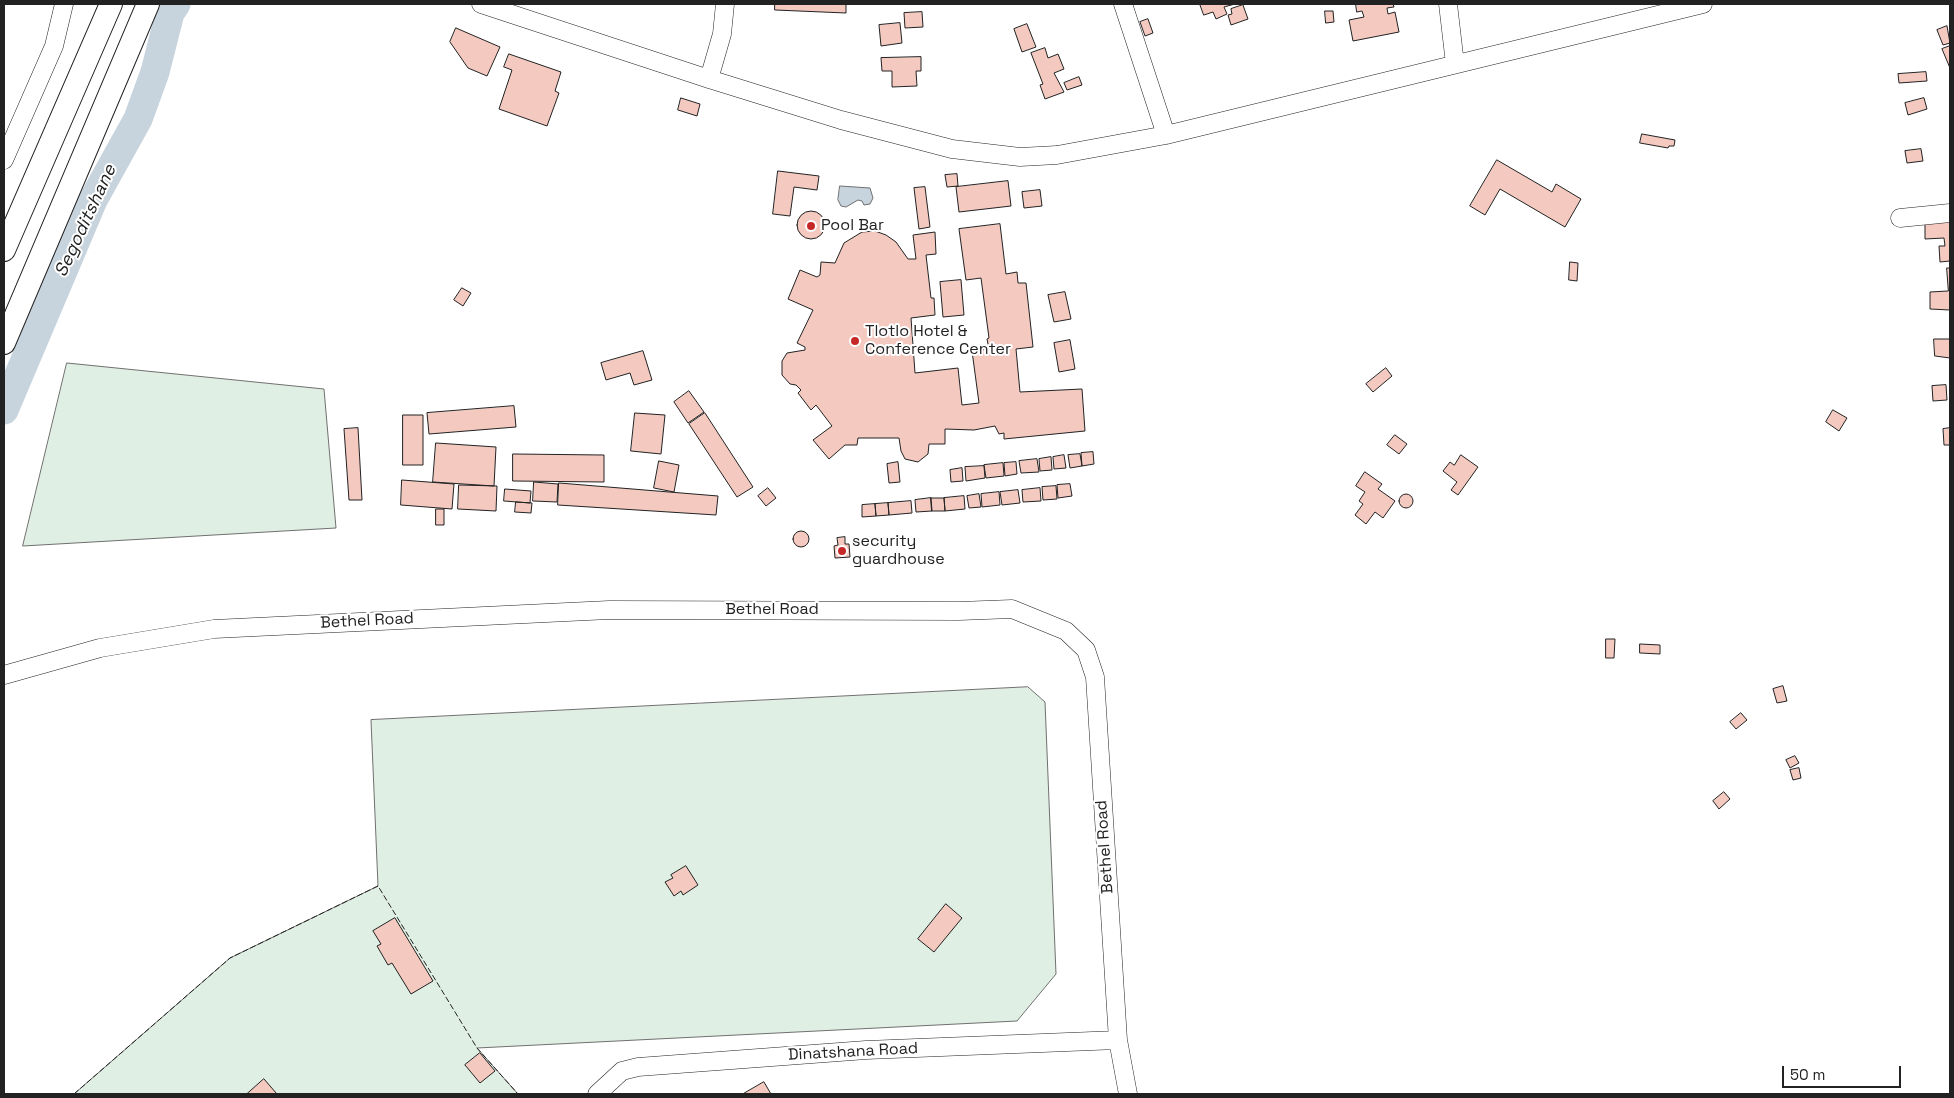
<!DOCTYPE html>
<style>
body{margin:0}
#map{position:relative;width:1954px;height:1098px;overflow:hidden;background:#fff;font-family:"Space Grotesk",sans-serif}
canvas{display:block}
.frame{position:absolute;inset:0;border:5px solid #222;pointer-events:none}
.scale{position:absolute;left:1782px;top:1066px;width:119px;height:22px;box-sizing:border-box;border:2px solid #222;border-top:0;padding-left:6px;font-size:15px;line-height:18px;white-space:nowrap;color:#222;-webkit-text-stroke:4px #fff;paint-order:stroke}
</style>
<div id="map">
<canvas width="1954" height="1098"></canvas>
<div class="frame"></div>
<div class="scale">50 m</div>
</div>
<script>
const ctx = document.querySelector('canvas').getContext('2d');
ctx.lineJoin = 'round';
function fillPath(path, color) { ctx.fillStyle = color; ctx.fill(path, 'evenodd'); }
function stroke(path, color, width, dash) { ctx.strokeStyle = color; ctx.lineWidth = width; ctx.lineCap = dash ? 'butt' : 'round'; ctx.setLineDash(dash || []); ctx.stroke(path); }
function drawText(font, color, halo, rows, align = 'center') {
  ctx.font = font + ' "Space Grotesk",sans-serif'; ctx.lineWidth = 4; ctx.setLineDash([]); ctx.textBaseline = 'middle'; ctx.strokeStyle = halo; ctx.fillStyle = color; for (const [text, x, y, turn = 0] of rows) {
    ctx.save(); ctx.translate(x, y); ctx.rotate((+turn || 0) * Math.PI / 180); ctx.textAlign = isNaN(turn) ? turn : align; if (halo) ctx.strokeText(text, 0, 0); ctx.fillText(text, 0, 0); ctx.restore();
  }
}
const green = new Path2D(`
 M67,363L324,389L336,528L23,546Z
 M1028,687L1045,702L1056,974L1017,1021L477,1048L518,1094H74L230,958L378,886L371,720Z`);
const water = new Path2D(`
 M840,186L870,188L873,198L870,204L864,205L862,201L858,200L846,207L841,206L838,200Z`);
const river = new Path2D(`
 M4,410L93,200L138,119L155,72L170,13L176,4`);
const building = new Path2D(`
 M775,4H846V13L775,10Z
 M1200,4H1235L1224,7L1227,14L1216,19L1213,12L1204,15Z
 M1356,4H1393L1394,7L1387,8L1388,14L1395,12L1399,32L1353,41L1349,20L1364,17L1362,11L1357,12Z
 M1243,5L1248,19L1231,25L1228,15L1232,14L1231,9Z
 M1325,11H1333L1334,22L1326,23Z
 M922,12L923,27L905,28L904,13Z
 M1148,19L1153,33L1145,36L1140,22Z
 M900,23L902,43L881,46L879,25Z
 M1027,24L1036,47L1022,52L1014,29Z
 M1947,26L1950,43L1943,45L1937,30Z
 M456,28L500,47L487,76L468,68L450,42Z
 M1950,46V68L1942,49Z
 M1045,48L1048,58L1058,54L1064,69L1054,73L1064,92L1045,99L1040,85L1043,84L1031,53Z
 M509,54L561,72L555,91L559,93L547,126L499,109L512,70L504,67Z
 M921,57V71H916L917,86L892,87V71H882L881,58Z
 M1926,72L1927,81L1899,83L1898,74Z
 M1079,77L1082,85L1067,90L1064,83Z
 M681,98L700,104L697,116L678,110Z
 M1924,98L1927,109L1908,115L1905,103Z
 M1642,134L1675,140L1674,146H1669L1668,148L1640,143Z
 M1921,149L1923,161L1907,163L1905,151Z
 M1497,160L1552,192L1556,184L1581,199L1565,227L1500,189L1485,215L1470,206Z
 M778,171L819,176L817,190L794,187L790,216L773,214Z
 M957,174L958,186L947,187L945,175Z
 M1008,181L1011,206L959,212L956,187Z
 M925,187L930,227L919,229L914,188Z
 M1040,190L1042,206L1024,208L1022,192Z
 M797 225a14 14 0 1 1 28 0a14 14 0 1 1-28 0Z
 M1934,219H1950V261L1940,262L1939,246H1945L1944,238L1925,239V224L1934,223Z
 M1000,224L1006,274L1017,272L1018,283H1026L1033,347L1016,349L1020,392L1082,389L1085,431L1004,439V433L999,434L995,426L974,430L945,429V444H929L928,454L918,462L905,459L901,451L899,438H858L857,445H845L829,459L813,440L832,426L816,405L811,410L798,393L801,390L796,385L790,384L782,375V361L787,353L805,350V347L797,343L813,310L788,299L800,270L817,277L820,275L821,262L835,263L844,243L862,232L875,231L886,235L896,242L908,259H916L913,235L935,232L936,254L926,255L931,298H934L935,315L911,318L915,373L958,368L962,405L979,403L972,351L989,349L987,339L989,338L981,278L966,280L959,229Z
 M1570,262L1578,263L1577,281L1569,280Z
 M1947,268H1950V310L1930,309V292L1948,291Z
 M961,280L964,315L943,317L940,282Z
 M462,288L471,293L463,306L454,300Z
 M1065,292L1071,319L1054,322L1048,295Z
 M1934,339H1950V358L1935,356Z
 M1070,340L1075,369L1059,372L1054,343Z
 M643,351L652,380L634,385L630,373L606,380L601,363Z
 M1386,368L1392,376L1373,392L1366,384Z
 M1946,385L1947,400L1933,401L1932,386Z
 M689,391L704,412L688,423L674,402Z
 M514,406L516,427L429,434L427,413Z
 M1833,410L1847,418L1839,431L1826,422Z
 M635,413L665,415L661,454L631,451Z
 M705,413L753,487L737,497L689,424Z
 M403,415H423V465H403Z
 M358,428L362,500H349L344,429Z
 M1950,428V445H1944L1943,429Z
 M1395,435L1407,444L1399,454L1387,445Z
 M436,443L496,447L494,486L433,482Z
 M1093,452L1094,464L1082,466L1081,453Z
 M513,454L604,455V482L513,481Z
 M1080,454L1082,466L1070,468L1068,455Z
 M1064,455L1066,468L1054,469L1053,457Z
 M1461,455L1478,467L1458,495L1451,490L1457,482L1443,471L1450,462L1454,465Z
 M1051,457L1052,470L1040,471L1039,459Z
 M1037,459L1039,472L1021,473L1019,461Z
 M659,461L679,465L674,492L654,488Z
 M898,462L900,482L889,483L887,464Z
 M1016,462L1017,474L1005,476L1004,463Z
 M1003,463L1004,476L986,478L984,465Z
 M984,466L985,478L966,481L965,467Z
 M962,468L963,481L951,482L950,470Z
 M1365,472L1382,484L1378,489L1395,501L1383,518L1375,512L1366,524L1355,515L1363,504L1359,501L1365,492L1356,486Z
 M402,480L454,484L452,509L401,505Z
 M534,482L558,484L557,502L533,501Z
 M559,483L718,496L716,515L558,505Z
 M1070,484L1072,496L1058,498L1057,485Z
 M459,485L497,486L496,511L458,509Z
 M1056,486L1057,499L1043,500L1042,487Z
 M768,488L776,498L766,506L758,496Z
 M1040,488L1041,501L1023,502L1022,490Z
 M505,489L531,491L530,503L504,501Z
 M1018,490L1020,503L1002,505L1000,492Z
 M999,492L1000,505L982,507L981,494Z
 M1399 501a7 7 0 1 1 14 0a7 7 0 1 1-14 0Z
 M979,494L981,507L969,508L967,496Z
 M964,496L965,509L945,511L944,498Z
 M931,498L932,511L916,512L915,500Z
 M931,498H944L945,511H932Z
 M911,501L912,513L889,515L888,503Z
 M516,502L532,503L531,513L515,512Z
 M888,503L889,515L876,516L875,504Z
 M875,504L876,516L862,517V505Z
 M436,509H444V525H436Z
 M793 539a8 8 0 1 1 16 0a8 8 0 1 1-16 0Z
 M845,537V544H849L850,557L835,558L834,546L838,545L837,538Z
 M1606,639H1615L1614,658H1606Z
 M1640,644L1660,645V654L1640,653Z
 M1783,686L1787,701L1777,703L1773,689Z
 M1741,713L1747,720L1736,729L1730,722Z
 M1795,756L1799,763L1790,768L1786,760Z
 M1799,768L1801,778L1793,780L1790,770Z
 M1724,792L1730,799L1719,809L1713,801Z
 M686,866L698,885L683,895L681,891L674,896L665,882L673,878L671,875Z
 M946,904L962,918L934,952L918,939Z
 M395,918L433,981L411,994L392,963L388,965L377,946L381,944L373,931Z
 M480,1053L495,1071L480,1083L465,1065Z
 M264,1079L277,1094H247Z
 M764,1082L771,1094H743Z`);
const minor = new Path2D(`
 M481,4L709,79L841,120L952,149L1020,157L1057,155L1166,135L1703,4
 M1123,4L1166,135
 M1448,4L1455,64
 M709,79L722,34L725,4
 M4,160L54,46L64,4
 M1900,218L1950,213
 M4,675L100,648L214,629L609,610L959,611L1012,609L1066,631L1086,650L1095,677L1118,1040L1128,1094
 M597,1094L622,1071L638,1067L866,1050L1118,1040`);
const major = new Path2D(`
 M4,250L111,4
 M4,343L148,4`);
const fence = new Path2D(`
 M74,1094L230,958L378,886L477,1048L518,1094`);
const markers = [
 [811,226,5,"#c62828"],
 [855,341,5,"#c62828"],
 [842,551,5,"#c62828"]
];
const poiNames = [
 ["Pool Bar",821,226],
 ["Tlotlo Hotel &",865,332],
 ["Conference Center",865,350],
 ["security",852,542],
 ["guardhouse",852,560]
];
const streetNames = [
 ["Bethel Road",772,610],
 ["Bethel Road",367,621,-3],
 ["Bethel Road",1105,847,-94],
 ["Dinatshana Road",853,1052,-3]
];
const waterNames = [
 ["Segoditshane",86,221,-65]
];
fillPath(green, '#e0efe3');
stroke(green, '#6f6f6f', 1);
fillPath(water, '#c7d3dd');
stroke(water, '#6f6f6f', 1);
stroke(river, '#c7d3dd', 29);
fillPath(building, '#f3c9c0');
stroke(building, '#222', 1);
stroke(minor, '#222', 19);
stroke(major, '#222', 24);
stroke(minor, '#fff', 18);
stroke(major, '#fff', 22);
stroke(fence, '#222', 1, [6, 2.5]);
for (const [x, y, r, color] of markers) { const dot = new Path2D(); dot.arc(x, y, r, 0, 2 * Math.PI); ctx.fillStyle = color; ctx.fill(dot); stroke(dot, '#fff', 2); }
drawText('16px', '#222', '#fff', poiNames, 'left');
drawText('16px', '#222', '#fff', streetNames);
drawText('italic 18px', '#222', '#fff', waterNames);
</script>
